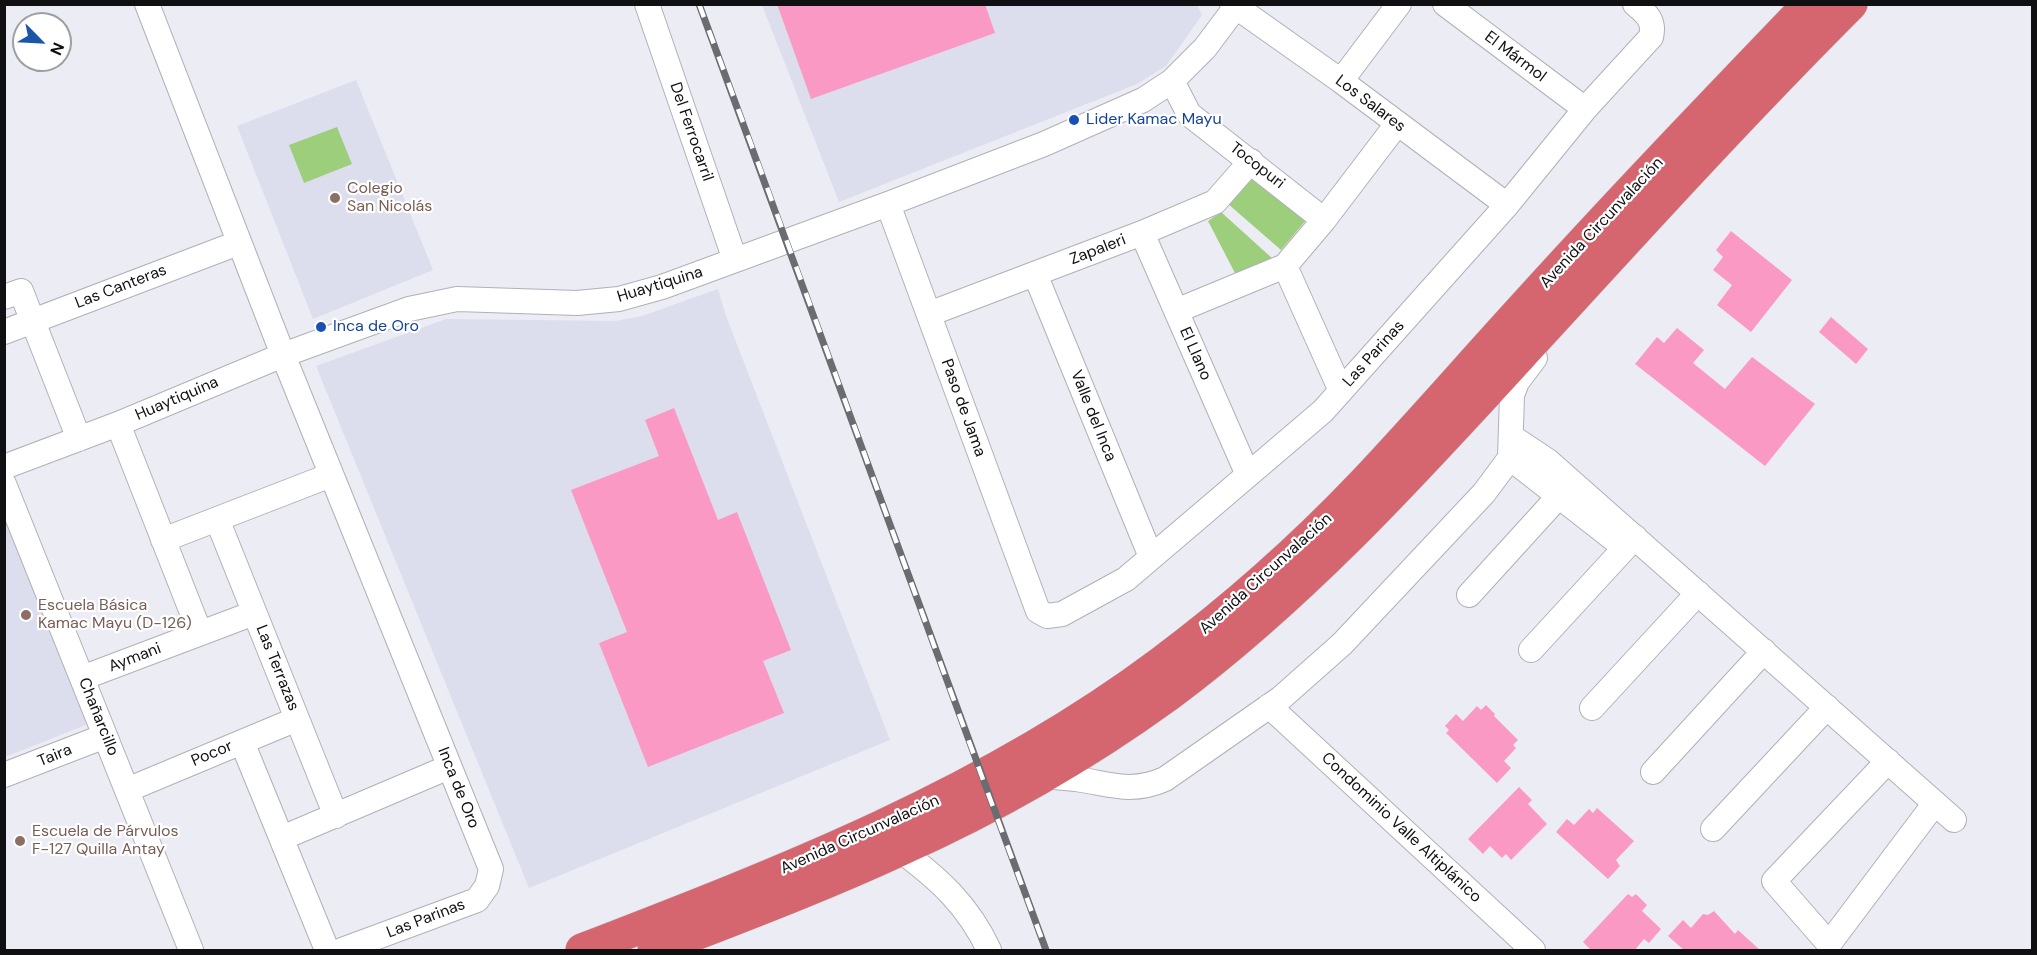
<!DOCTYPE html>
<meta charset="utf-8">
<style>
body{margin:0}
#map{position:relative;width:2037px;height:955px;overflow:hidden;background:#ebecf4;font-family:"DM Sans",sans-serif}
canvas{display:block}
.frame{position:absolute;inset:0;border:6px solid #101013;pointer-events:none}
.north{position:absolute;left:12px;top:12px;width:60px;height:60px;box-sizing:border-box;background:#fff;border:2px solid #9f9fa1;border-radius:50%;rotate:114deg;font-size:16px;font-weight:700;line-height:24px;text-align:center;color:#101013}
.north::after{content:'';display:block;margin:auto;width:21px;height:27px;background:#1a55a6;clip-path:polygon(50% 0,100% 100%,50% 72%,0 100%)}
</style>
<div id="map">
<canvas width="2037" height="955"></canvas>
<div class="frame"></div>
<div class="north">N</div>
</div>
<script>
const ctx = document.querySelector('canvas').getContext('2d');
ctx.lineJoin = 'round';
function fillPath(path, color) { ctx.fillStyle = color; ctx.fill(path, 'evenodd'); }
function stroke(path, color, width, dash) { ctx.strokeStyle = color; ctx.lineWidth = width; ctx.lineCap = dash ? 'butt' : 'round'; ctx.setLineDash(dash || []); ctx.stroke(path); }
function drawText(font, color, halo, rows, align = 'center') {
  ctx.font = font + ' "DM Sans",sans-serif'; ctx.lineWidth = 4.5; ctx.setLineDash([]); ctx.textBaseline = 'middle'; ctx.strokeStyle = halo; ctx.fillStyle = color; for (const [text, x, y, turn = 0] of rows) {
    ctx.save(); ctx.translate(x, y); ctx.rotate((+turn || 0) * Math.PI / 180); ctx.textAlign = isNaN(turn) ? turn : align; if (halo) ctx.strokeText(text, 0, 0); ctx.fillText(text, 0, 0); ctx.restore();
  }
}
const built = new Path2D(`
 M1197,4L1202,15L1166,66L1137,84L839,202L762,5Z
 M356,80L433,270L313,319L237,126Z
 M718,289L726,316L890,740L529,888L316,366L446,319L615,321L642,316Z
 M4,507L91,723L5,757H4Z`);
const green = new Path2D(`
 M337,127L352,164L304,183L289,145Z
 M1253,172L1307,219L1281,250L1227,203Z
 M1221,212L1273,259L1237,277L1208,221Z`);
const building = new Path2D(`
 M777,4H985L995,33L811,99Z
 M1731,231L1792,280L1751,332L1717,305L1732,285L1713,270L1723,257L1716,250Z
 M1831,317L1868,349L1856,364L1819,332Z
 M1677,328L1704,350L1693,363L1725,389L1752,357L1815,404L1765,466L1635,364L1657,337L1664,343Z
 M674,408L718,520L737,512L791,650L763,661L784,713L648,767L599,643L627,632L571,490L659,456L645,420Z
 M1486,705L1495,714L1494,716L1518,740L1513,745L1516,748L1504,761L1511,768L1497,783L1446,733L1449,730L1445,726L1456,714L1463,721L1477,706L1481,710Z
 M1519,787L1532,800L1528,804L1547,824L1511,860L1506,854L1502,858L1490,846L1483,854L1468,839Z
 M1597,808L1634,841L1616,860L1620,866L1608,879L1556,832L1567,819L1574,825L1589,809L1593,813Z
 M1628,894L1632,897L1636,894L1647,905L1642,911L1661,929L1649,943L1644,939L1634,951H1592L1583,942Z
 M1714,911L1735,934L1738,930L1761,951H1685L1668,936L1683,920L1691,928L1703,914L1708,915Z`);
const minor = new Path2D(`
 M147,4L283,355L491,869L487,886L477,900L342,950
 M647,4L735,260
 M1232,4L1341,81L1507,205
 M1445,4L1585,109
 M1172,81L1189,114L1324,220
 M1341,81L1399,4
 M888,204L1038,611L1047,616L1062,614L1126,579L1323,411L1507,205L1585,109L1651,37C1655,21 1647,14 1635,4
 M1142,233L1248,475
 M1285,266L1341,391
 M1035,274L1151,557
 M4,297L21,291L79,439
 M1176,311L1285,266L1324,220L1397,124
 M929,314L1142,233L1215,202L1251,161
 M4,332L238,243
 M118,424L200,633
 M1512,437L1548,461L1954,820
 M1510,458L1615,540
 M4,467L118,424L283,355L409,309L457,299L577,303L619,299L662,287L888,204L1044,144L1143,100L1172,81L1205,48L1238,4
 M4,484L191,950
 M217,519L336,816
 M163,540L331,475
 M1469,595L1570,484
 M1531,650L1635,537
 M82,678L254,613
 M1269,706L1533,950
 M1592,708L1698,593
 M242,742L327,950
 M1888,761L1774,881L1829,944L1935,803
 M1653,772L1764,651
 M4,775L105,736
 M1043,776C1054,777 1065,778 1076,779C1111,784 1131,794 1165,779L1281,698L1342,644L1484,493L1510,458L1512,395L1517,382L1535,358
 M127,790L297,719
 M1713,829L1827,707
 M282,838L449,767
 M900,850C939,879 968,905 989,950`);
const highway = new Path2D(`
 M582,950C784,872 986,794 1161,663C1232,610 1300,550 1362,485C1416,428 1468,368 1521,310C1615,206 1712,105 1809,4
 M654,950C736,918 819,887 899,850C993,808 1084,756 1168,695C1300,597 1410,476 1520,356C1629,237 1737,118 1851,4`);
const rail = new Path2D(`
 M699,4C817,319 929,636 1046,950`);
const markers = [
 [1074,120,6,"#1a4fb4"],
 [335,198,6,"#8d6e63"],
 [321,327,6,"#1a4fb4"],
 [26,615,6,"#8d6e63"],
 [20,841,6,"#8d6e63"]
];
const streetNames = [
 ["El Mármol",1515,57,37],
 ["Los Salares",1370,104,37],
 ["Del Ferrocarril",691,132,71],
 ["Tocopuri",1257,166,38],
 ["Avenida Circunvalación",1602,223,-47],
 ["Zapaleri",1098,250,-21],
 ["Huaytiquina",660,285,-17],
 ["Las Canteras",121,287,-21],
 ["El Llano",1195,354,66],
 ["Las Parinas",1374,354,-48],
 ["Huaytiquina",177,399,-23],
 ["Paso de Jama",963,408,70],
 ["Valle del Inca",1093,416,68],
 ["Avenida Circunvalación",1266,574,-42],
 ["Aymani",135,658,-21],
 ["Las Terrazas",277,668,68],
 ["Chañarcillo",98,717,68],
 ["Pocor",212,754,-23],
 ["Taira",55,756,-22],
 ["Inca de Oro",458,788,68],
 ["Condominio Valle Altiplánico",1401,828,43],
 ["Avenida Circunvalación",860,835,-24],
 ["Las Parinas",426,919,-21]
];
const transitNames = [
 ["Lider Kamac Mayu",1086,120],
 ["Inca de Oro",333,327]
];
const educationNames = [
 ["Colegio",347,189],
 ["San Nicolás",347,207],
 ["Escuela Básica",38,606],
 ["Kamac Mayu (D-126)",38,624],
 ["Escuela de Párvulos",32,832],
 ["F-127 Quilla Antay",32,850]
];
fillPath(built, '#dddeed');
fillPath(green, '#9dce7c');
fillPath(building, '#fb99c5');
stroke(minor, '#b0b0b8', 26);
stroke(highway, '#cacacb', 34);
stroke(minor, '#fff', 24);
stroke(highway, '#d5656e', 33);
stroke(rail, '#6b6c71', 7);
stroke(rail, '#fff', 4.5, [14]);
for (const [x, y, r, color] of markers) { const dot = new Path2D(); dot.arc(x, y, r, 0, 2 * Math.PI); ctx.fillStyle = color; ctx.fill(dot); stroke(dot, '#fff', 2); }
drawText('16px', '#101013', '#fff', streetNames);
drawText('16px', '#164399', '#fff', transitNames, 'left');
drawText('16px', '#785e54', '#fff', educationNames, 'left');
</script>
